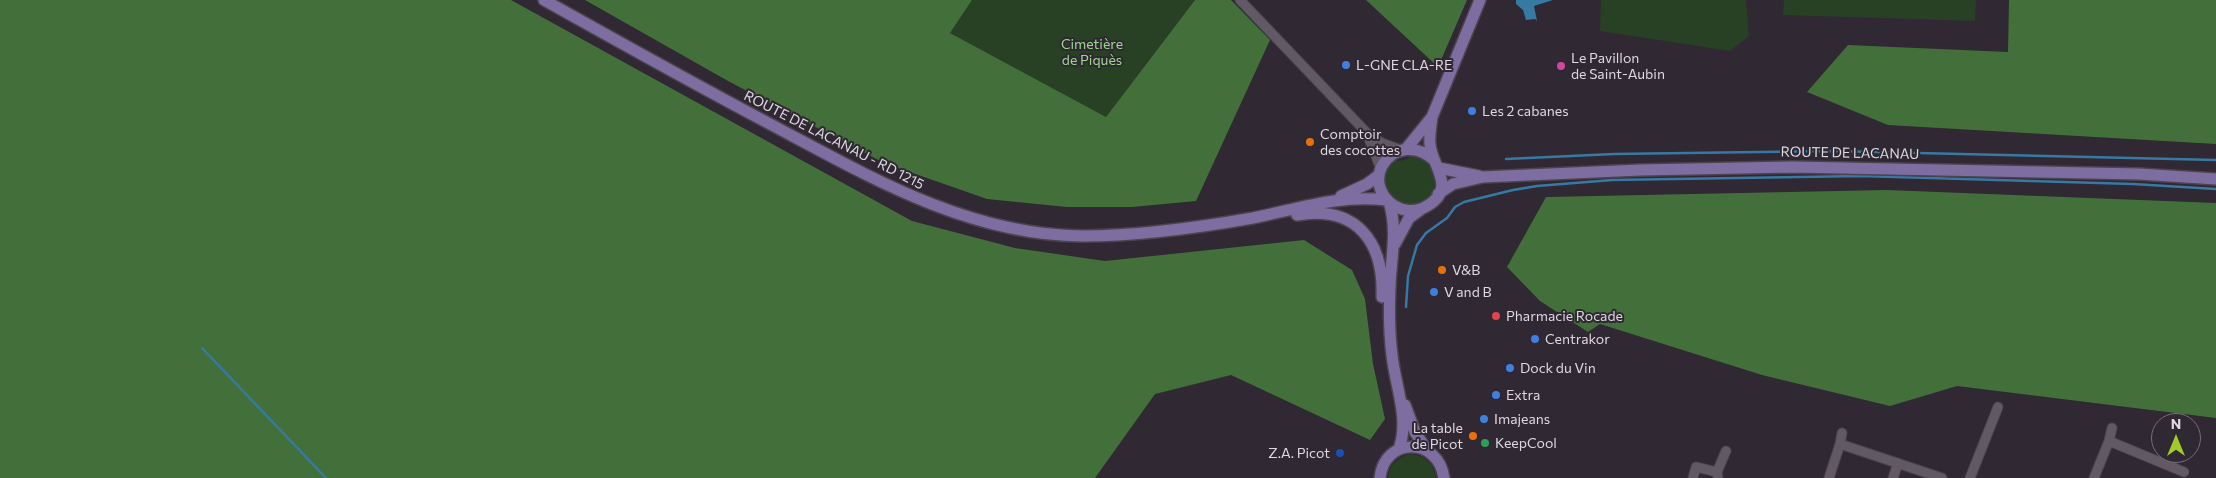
<!DOCTYPE html>
<meta charset="utf-8">
<style>
body{margin:0}
#map{position:relative;width:2216px;height:478px;overflow:hidden;background:#302833;font-family:Commissioner,sans-serif}
canvas{display:block}
.north{position:absolute;left:2151px;top:413px;width:50px;height:50px;box-sizing:border-box;background:#302833;border:1px solid #766f78;border-radius:50%;rotate:0deg;font-size:14px;font-weight:700;line-height:20px;text-align:center;color:#ded9e0}
.north::after{content:'';display:block;margin:auto;width:18px;height:22px;background:#a0ca2c;clip-path:polygon(50% 0,100% 100%,50% 72%,0 100%)}
</style>
<div id="map">
<canvas width="2216" height="478"></canvas>
<div class="north">N</div>
</div>
<script>
const ctx = document.querySelector('canvas').getContext('2d');
ctx.lineJoin = 'round';
function fillPath(path, color) { ctx.fillStyle = color; ctx.fill(path, 'evenodd'); }
function stroke(path, color, width, dash) { ctx.strokeStyle = color; ctx.lineWidth = width; ctx.lineCap = dash ? 'butt' : 'round'; ctx.setLineDash(dash || []); ctx.stroke(path); }
function drawText(font, color, halo, rows, align = 'center') {
  ctx.font = font + ' Commissioner,sans-serif'; ctx.lineWidth = 4; ctx.setLineDash([]); ctx.textBaseline = 'middle'; ctx.strokeStyle = halo; ctx.fillStyle = color; for (const [text, x, y, turn = 0] of rows) {
    ctx.save(); ctx.translate(x, y); ctx.rotate((+turn || 0) * Math.PI / 180); ctx.textAlign = isNaN(turn) ? turn : align; if (halo) ctx.strokeText(text, 0, 0); ctx.fillText(text, 0, 0); ctx.restore();
  }
}
const green = new Path2D(`
 M972,0H1195L1106,117L950,33Z
 M1601,0H1746L1749,36L1730,51L1600,31Z
 M1784,0H1976L1975,21L1783,15Z
 M1411,153L1429,162C1431,166 1434,171 1435,176C1437,181 1435,187 1433,191C1418,222 1364,198 1394,159L1399,161L1408,159Z
 M1411,454C1425,456 1434,463 1436,478H1388C1389,464 1399,457 1411,454Z`);
const forest = new Path2D(`
 M0,0H511L912,221L1015,248L1105,261L1304,240L1352,270L1365,299L1373,364L1385,419L1370,440L1231,375L1155,394L1095,478H0Z
 M585,0H972L950,33L1106,117L1195,0H1231L1270,40L1196,201L1132,207H1067L987,199L884,163L728,81Z
 M1366,0H1467L1438,67Z
 M2009,0H2216V144L1888,125L1807,92L1848,45L2008,52Z
 M1887,190L2216,203V418L1957,386L1890,406L1762,375L1600,324L1588,332L1540,301L1507,267L1546,197Z`);
const water = new Path2D(`
 M1516,0H1553L1534,6L1537,21L1535,19L1526,20L1523,10L1516,4Z`);
const stream = new Path2D(`
 M1506,159L1614,154L1833,151L2216,160
 M1406,307L1408,276L1417,245L1426,233L1447,218L1455,207L1464,202L1513,190L1537,186L1612,180L1861,176L2133,184L2216,189
 M202,348L326,478`);
const minor = new Path2D(`
 M1240,0L1367,133L1382,143L1401,150
 M1367,134L1381,169
 M2109,441L2112,428
 M1840,444L1842,433
 M1717,472L1726,451
 M1693,478L1696,467L1717,472L1718,478
 M1829,478L1840,444L1942,478
 M1893,478L1898,463
 M1970,478L1998,407
 M2094,478L2109,441L2184,472`);
const major = new Path2D(`
 M544,0C619,42 694,84 770,124C868,176 967,235 1082,236C1139,236 1196,228 1253,218C1297,209 1341,194 1386,200
 M1432,117C1431,126 1429,136 1430,144C1431,165 1458,188 1427,206C1401,222 1368,193 1382,166C1394,145 1418,145 1434,160
 M1406,149L1432,117L1480,0
 M1439,168L1479,176
 M1438,194L1453,184L1483,177L1640,170L1792,167L2139,174L2216,179
 M1341,196L1367,184L1379,175
 M1389,202C1398,230 1391,258 1390,286C1389,309 1389,332 1392,355C1395,385 1410,419 1399,449
 M1297,215C1356,205 1384,241 1382,297
 M1395,244L1409,218L1420,210
 M1405,405L1415,432L1426,449
 M1380,478C1384,437 1438,436 1444,478`);
const markers = [
 [1346,65,5,"#3f7fe0"],
 [1561,66,5,"#d1479c"],
 [1472,111,5,"#3f7fe0"],
 [1310,142,5,"#e8710a"],
 [1442,270,5,"#e8710a"],
 [1434,292,5,"#3f7fe0"],
 [1496,316,5,"#e0444e"],
 [1535,339,5,"#3f7fe0"],
 [1510,368,5,"#3f7fe0"],
 [1496,395,5,"#3f7fe0"],
 [1484,419,5,"#3f7fe0"],
 [1473,436,5,"#e8710a"],
 [1485,443,5,"#2e9e5b"],
 [1340,453,5,"#1a4fb4"]
];
const parkNames = [
 ["Cimetière",1092,44],
 ["de Piquès",1092,60]
];
const poiNames = [
 ["Le Pavillon",1571,58],
 ["de Saint-Aubin",1571,74],
 ["L-GNE CLA-RE",1356,65],
 ["Les 2 cabanes",1482,111],
 ["Comptoir",1320,134],
 ["des cocottes",1320,150],
 ["V&B",1452,270],
 ["V and B",1444,292],
 ["Pharmacie Rocade",1506,316],
 ["Centrakor",1545,339],
 ["Dock du Vin",1520,368],
 ["Extra",1506,395],
 ["Imajeans",1494,419],
 ["La table",1463,428,"right"],
 ["de Picot",1463,444,"right"],
 ["KeepCool",1495,443],
 ["Z.A. Picot",1330,453,"right"]
];
const streetNames = [
 ["ROUTE DE LACANAU - RD 1215",834,140,27],
 ["ROUTE DE LACANAU",1850,153,1]
];
fillPath(green, '#284024');
fillPath(forest, '#436f3b');
fillPath(water, '#367aa3');
stroke(stream, '#367aa3', 2.5);
stroke(minor, '#4b444e', 11);
stroke(major, '#4b444e', 14);
stroke(minor, '#625966', 9);
stroke(major, '#7e6da1', 11);
for (const [x, y, r, color] of markers) { const dot = new Path2D(); dot.arc(x, y, r, 0, 2 * Math.PI); ctx.fillStyle = color; ctx.fill(dot); stroke(dot, '#302833', 2); }
drawText('14px', '#99da8d', '#302833', parkNames);
drawText('14px', '#ded9e0', '#302833', poiNames, 'left');
drawText('14px', '#ded9e0', '#302833', streetNames);
</script>
